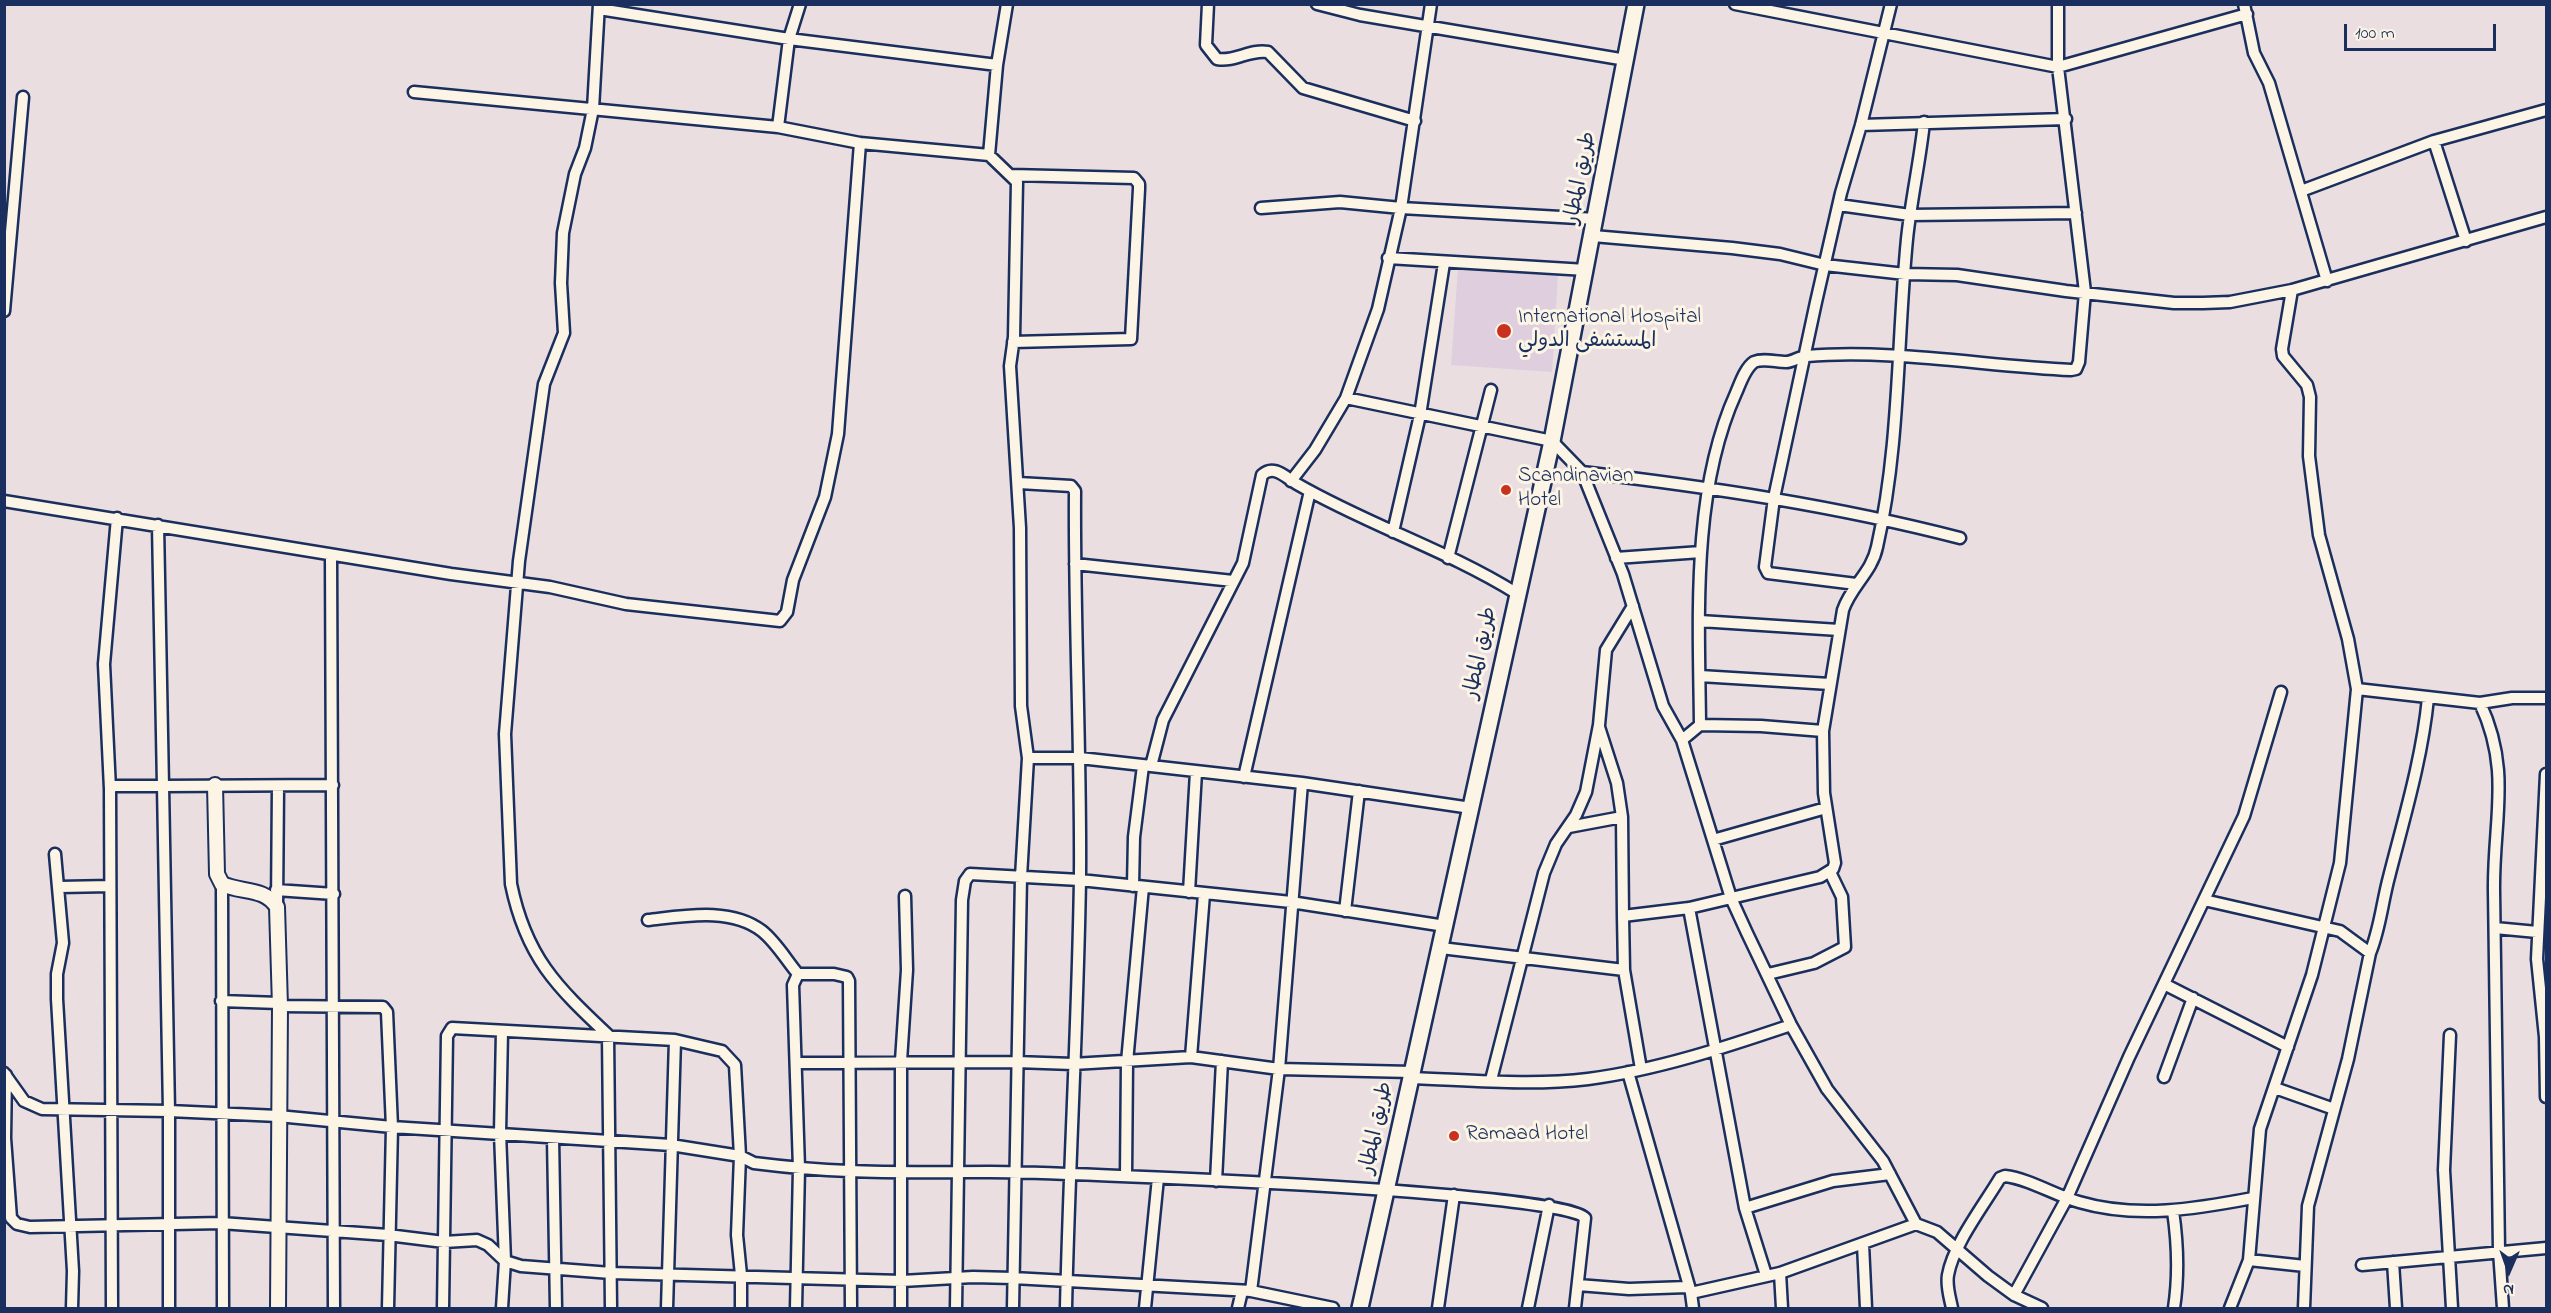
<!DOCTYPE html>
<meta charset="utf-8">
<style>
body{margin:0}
#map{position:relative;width:2551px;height:1313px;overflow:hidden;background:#ebdee0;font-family:"Indie Flower",sans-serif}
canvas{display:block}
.frame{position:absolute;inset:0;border:6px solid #1b2f5e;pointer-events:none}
.north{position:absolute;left:2479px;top:1241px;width:60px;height:60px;-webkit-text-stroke:4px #fcf5e5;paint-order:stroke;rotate:182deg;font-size:16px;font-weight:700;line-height:24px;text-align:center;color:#1b2f5e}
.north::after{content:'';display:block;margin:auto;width:21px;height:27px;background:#1b2f5e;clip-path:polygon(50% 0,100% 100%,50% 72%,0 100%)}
.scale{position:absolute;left:2344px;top:24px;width:152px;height:27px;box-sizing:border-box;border:3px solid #1b2f5e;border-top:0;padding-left:8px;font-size:18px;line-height:21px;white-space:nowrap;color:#1b2f5e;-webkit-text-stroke:4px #fcf5e5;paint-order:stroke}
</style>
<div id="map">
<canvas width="2551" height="1313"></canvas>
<div class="frame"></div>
<div class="north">N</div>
<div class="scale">100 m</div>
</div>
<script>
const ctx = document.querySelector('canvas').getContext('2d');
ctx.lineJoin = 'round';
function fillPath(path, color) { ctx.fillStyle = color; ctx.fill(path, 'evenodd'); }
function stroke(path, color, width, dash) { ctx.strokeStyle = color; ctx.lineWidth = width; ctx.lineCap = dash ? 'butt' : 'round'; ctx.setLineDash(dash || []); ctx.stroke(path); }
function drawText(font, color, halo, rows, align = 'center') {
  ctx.font = font + ' "Indie Flower","Playpen Sans Arabic",sans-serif'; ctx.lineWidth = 6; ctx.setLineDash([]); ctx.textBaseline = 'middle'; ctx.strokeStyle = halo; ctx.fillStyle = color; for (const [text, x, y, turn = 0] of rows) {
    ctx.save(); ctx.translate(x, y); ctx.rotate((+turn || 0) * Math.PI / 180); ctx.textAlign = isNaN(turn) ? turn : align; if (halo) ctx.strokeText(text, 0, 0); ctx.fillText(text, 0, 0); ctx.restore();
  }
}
const built = new Path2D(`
 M1458,268L1558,275L1552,372L1451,365Z`);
const minor = new Path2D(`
 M599,4L593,109L585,148L575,174L563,233L561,283L564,333L544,384L519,561L505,734L511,884C526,957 556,986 608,1035L611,1308
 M1208,4L1206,45L1217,59C1236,62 1249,49 1268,52L1303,88L1415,121
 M1317,4L1360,15L1626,60
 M1735,4L2058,67L2247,14
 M2244,4L2254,53L2269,83L2327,281
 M599,9L789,39L997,65
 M414,92L778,127L860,143L989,155L1017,182L1014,337L1010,366L1020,528L1021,706L1028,758L1021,877L1013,1308
 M1861,125L2066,119
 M778,127L789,39L800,4
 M2434,141L2466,241
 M989,155L997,65L1007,4
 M1011,175L1134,178L1139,184V189L1131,339L1013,342
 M2301,191L2434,141L2546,110
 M1839,205L1910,215L2076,213
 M1261,208L1340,202L1401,208L1596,219
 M1593,236L1732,248L1780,254L1825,265L1905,274L1957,275L2066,291L2174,303H2203L2230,302L2292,290L2546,217
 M1388,258L1586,270
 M4,311L23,97
 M1346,398L1552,441L1582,472L1623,574L1663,706L1682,740L1731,898L1747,933L1791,1025L1827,1089L1883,1161L1916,1224L1937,1232L1988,1276L2014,1295L2042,1308
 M1582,472C1710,487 1836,506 1960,538
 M1291,481L1315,450L1346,398L1378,309L1401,208L1431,4
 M1019,483L1071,486L1075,491C1074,619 1081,748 1080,877C1078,1021 1069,1165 1066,1308
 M4,501L451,574L550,587L626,604L780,621L787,612L793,580L825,497L838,434L860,143
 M158,525L163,786L333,785
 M1393,532L1420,415L1444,263
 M331,555L334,1308
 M1448,558L1491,390
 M1616,558L1701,552
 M1075,564L1233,581
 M1856,584L1768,573L1765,567L1774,498L1816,302L1841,193L1861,125L1891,4
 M1700,621L1839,630
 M1700,676L1830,684
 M2357,689L2480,703L2512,698H2546
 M2480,703C2512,771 2493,820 2494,891C2495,1011 2497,1131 2499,1251L2503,1308
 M1700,725C1699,619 1691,492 1736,393C1740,384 1745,368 1754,362C1763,358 1776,362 1786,362C1793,362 1800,356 1807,356C1892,349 1985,366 2071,370L2076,369L2079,362L2085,292L2058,67V4
 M1599,727L1617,783L1622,817L1623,916
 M1682,740L1700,725L1761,726L1823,731
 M1028,758H1080L1302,783L1471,808
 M1151,766L1163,720L1243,563L1262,475C1274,464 1285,477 1297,484C1368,525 1447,550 1516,593
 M2546,774L2537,959L2545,1037L2546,1097
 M1244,777L1310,491
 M110,789L104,664L117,518
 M1569,827L1622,817
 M1713,840L1826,808
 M55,854L63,943L57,974V999L73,1271L72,1308
 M222,884L223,1308
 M1133,886L1134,837L1143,766
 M60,887L110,886
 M276,890L334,894
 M1189,892L1196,772
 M2204,900L2340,931L2370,953L2348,1059L2308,1206L2304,1308
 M277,907L278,787
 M1689,908L1745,1208L1766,1275
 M1345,911L1359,791
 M648,920C684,916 731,907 762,931C776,942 787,961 798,974
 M2495,928L2537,932
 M1441,948L1624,970
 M2370,953C2380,929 2382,903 2389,877C2404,818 2422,759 2428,698
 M798,974H834L847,977L849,981L851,1308
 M1768,974L1814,963L1845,947L1842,897L1830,872
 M2164,984L2288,1047
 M221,1001L279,1003
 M280,1006L383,1007L387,1012L392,1127L388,1308
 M502,1031L500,1133L505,1261L502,1308
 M2450,1035L2444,1170L2452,1308
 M1191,1057L1204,894
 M798,1063L1016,1062L1073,1064L1191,1057L1279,1069L1412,1072
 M1641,1069L1624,970L1623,916L1689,908L1820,877L1833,869L1835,863L1824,793L1823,731L1843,610C1851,586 1872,572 1877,547C1900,446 1897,341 1907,239C1911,200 1920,161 1924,122
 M1628,1072L1691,1293L1693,1308
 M4,1073L24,1101L42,1109L169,1111L278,1116L392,1127L671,1145L740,1156L754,1163C786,1167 817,1170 849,1171C896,1173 943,1172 990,1172C1055,1172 1567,1191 1585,1218L1575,1308
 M6,1075L5,1138L11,1218L17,1224L30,1227L221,1223L388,1235L444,1242L477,1240L488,1245L505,1261L521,1266L611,1273L902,1281L973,1277L1013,1278L1251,1291L1333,1308
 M2164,1077L2193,998
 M1410,1078C1469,1080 1530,1086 1588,1079C1657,1070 1726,1047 1791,1025
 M1491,1080L1544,873L1556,844L1576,815L1586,792L1599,725L1606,650L1633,606
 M2275,1088L2334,1109
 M553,1138L556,1308
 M1126,1176L1127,1062L1143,887
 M1216,1181L1222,1061
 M1745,1208L1833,1181L1890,1174
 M2173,1211C2178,1245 2179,1275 2174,1308
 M1863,1244L1866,1308
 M2249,1260L2305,1266
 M2393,1262L2396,1308
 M2362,1265L2546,1248
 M1780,1273L1782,1308
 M1578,1285L1629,1289L1688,1287
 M1251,1291L1279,1069L1302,783
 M1691,1293L1780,1273L1916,1224
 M2014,1295L2067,1198L2129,1057L2244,816L2281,692
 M112,1308L110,789L114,786H163L169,1111V1308
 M443,1308L447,1036L452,1028L675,1040L722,1051L735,1065L740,1156L737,1235L741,1275V1308
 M667,1308L675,1040
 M796,1308L799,1168L793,985L798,974
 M901,1308V1061L907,970L905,896
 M956,1308L962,900L965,881L970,874L1080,880L1291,902L1445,926
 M1145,1308L1158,1178
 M1238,1308L1242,1291
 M1438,1308L1454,1195
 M1528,1308L1549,1205
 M1952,1308C1950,1298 1946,1286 1948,1275C1953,1245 1984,1205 2000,1178L2005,1176C2030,1179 2054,1195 2079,1202C2137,1219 2195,1209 2253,1198
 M2230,1308L2249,1260L2260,1129L2312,975L2340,863L2357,689L2348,639L2319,535L2309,456L2310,397L2307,385L2283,356L2282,349L2292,290`);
const tertiary = new Path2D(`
 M215,785L217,874L222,884C242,893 264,887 277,907L280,1006L278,1308`);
const secondary = new Path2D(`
 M1360,1308L1552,441L1636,4`);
const markers = [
 [1504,331,8,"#c8321e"],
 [1506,490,6,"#c8321e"],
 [1454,1136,6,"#c8321e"]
];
const streetNames = [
 ["طريق المطار",1582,178,-79],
 ["طريق المطار",1482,653,-78],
 ["طريق المطار",1378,1128,-78]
];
const poiNames = [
 ["International Hospital",1518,319],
 ["المستشفى الدولي",1518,343],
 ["Scandinavian",1518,478],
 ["Hotel",1518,502],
 ["Ramaad Hotel",1466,1136]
];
fillPath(built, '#dfcedd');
stroke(minor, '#1b2f5e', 15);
stroke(tertiary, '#1b2f5e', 18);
stroke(secondary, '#1b2f5e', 20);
stroke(minor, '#fcf5e5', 10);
stroke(tertiary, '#fcf5e5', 14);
stroke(secondary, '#fcf5e5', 15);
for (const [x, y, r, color] of markers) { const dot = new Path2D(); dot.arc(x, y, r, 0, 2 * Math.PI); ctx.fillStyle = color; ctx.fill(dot); stroke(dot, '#fcf5e5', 2); }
drawText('21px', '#1b2f5e', '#fcf5e5', streetNames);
drawText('21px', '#1b2f5e', '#fcf5e5', poiNames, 'left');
</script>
